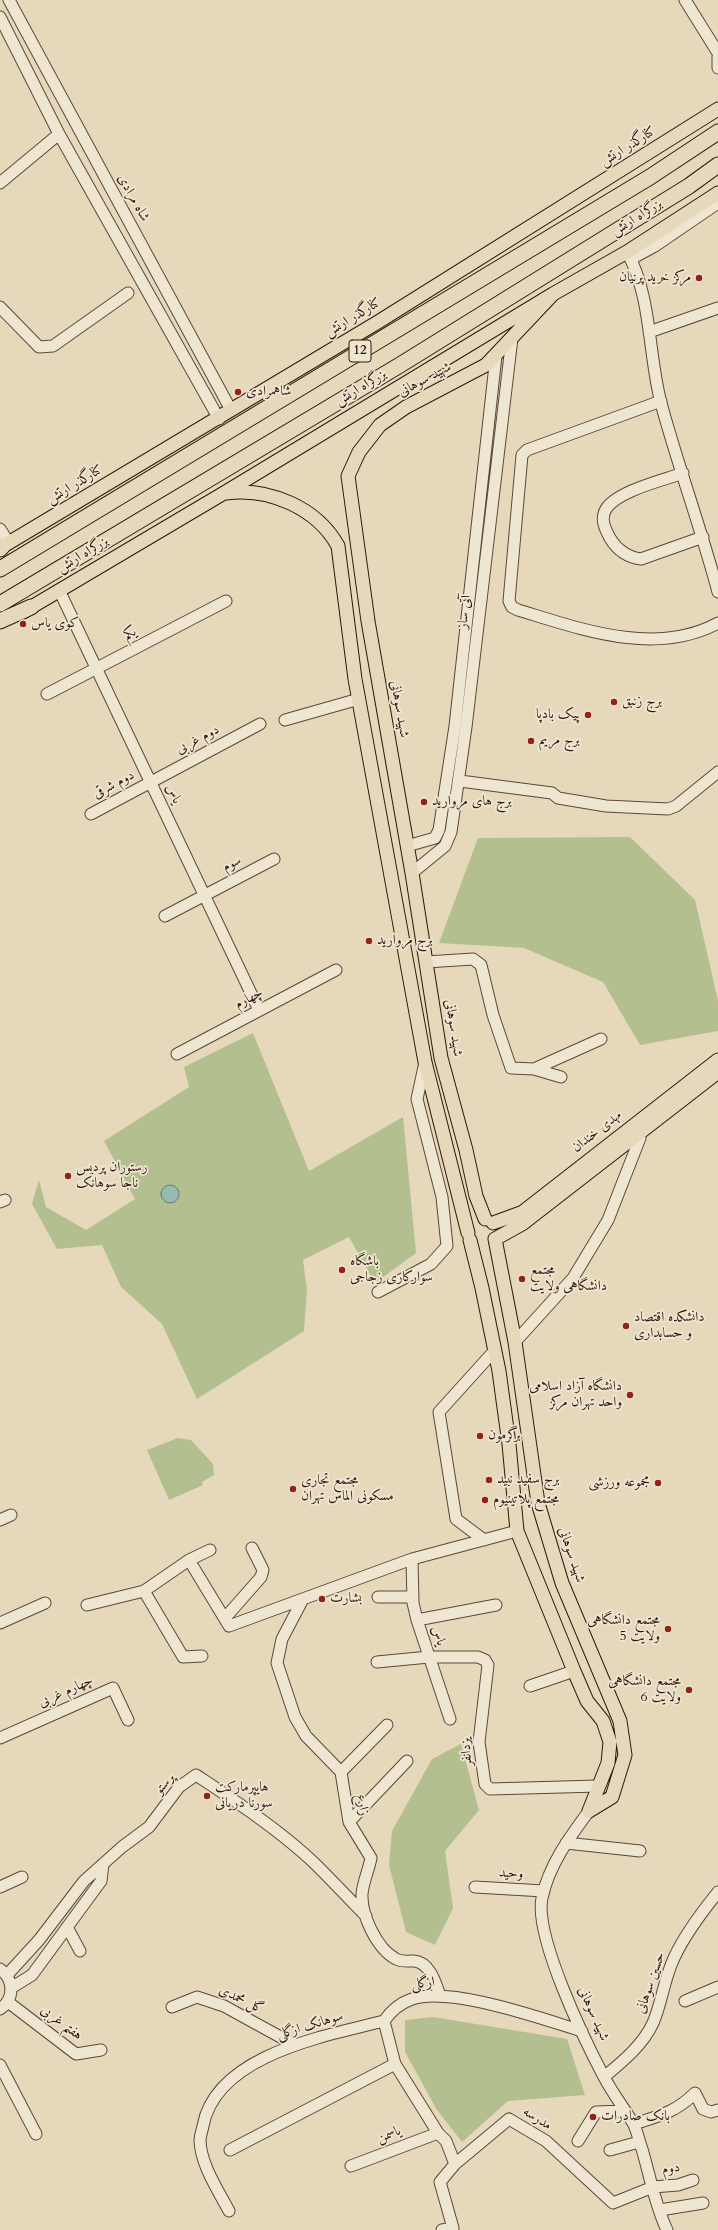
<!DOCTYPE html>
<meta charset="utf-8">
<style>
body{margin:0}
canvas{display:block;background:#e6d8ba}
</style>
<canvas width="718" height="2230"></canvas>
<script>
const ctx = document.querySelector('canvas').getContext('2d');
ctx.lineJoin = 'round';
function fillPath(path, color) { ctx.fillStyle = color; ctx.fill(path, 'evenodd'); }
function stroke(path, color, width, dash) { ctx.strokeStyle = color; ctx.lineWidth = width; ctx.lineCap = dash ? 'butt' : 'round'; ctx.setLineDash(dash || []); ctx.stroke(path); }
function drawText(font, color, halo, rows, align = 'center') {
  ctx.font = font + ' Cardo,Amiri,serif'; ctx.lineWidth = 3.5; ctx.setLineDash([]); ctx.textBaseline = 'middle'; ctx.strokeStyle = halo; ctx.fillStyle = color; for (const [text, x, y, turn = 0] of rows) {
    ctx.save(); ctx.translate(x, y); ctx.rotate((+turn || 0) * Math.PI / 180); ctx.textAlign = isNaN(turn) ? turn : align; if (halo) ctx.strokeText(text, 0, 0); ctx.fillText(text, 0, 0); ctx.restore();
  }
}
const green = new Path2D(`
 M630,837L695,900L718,1001V1031L640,1045L603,982L524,948L439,943L478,838Z
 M253,1033L309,1171L403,1117L416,1253L375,1283L349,1237L303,1260L307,1290L304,1331L197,1399L162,1324L121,1287L102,1245L57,1249L32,1204L39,1180L46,1207L86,1230L135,1199L104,1141L189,1087L184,1067Z
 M178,1438L191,1440L213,1464L214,1475L202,1482L203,1485L169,1500L147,1450Z
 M461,1744L479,1810L445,1851L453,1908L435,1945L406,1932L389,1865L392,1831L432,1759Z
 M433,2017L567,2039L585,2095L508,2101L462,2142L437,2110L405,2052V2020Z`);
const water = new Path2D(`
 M161 1194a9 9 0 1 1 18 0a9 9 0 1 1-18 0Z`);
const minor = new Path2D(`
 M9,0L231,410
 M685,0L718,53
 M0,17L59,134L219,419
 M718,57V68
 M0,183L59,134
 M627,252C652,297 648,354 661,403C678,466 701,528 718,592
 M631,259L655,246L718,203
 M0,307L39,347L53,346L128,293
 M649,332L718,308
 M661,401L527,450L522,455L509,601L512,607L518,610C581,629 655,657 718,623
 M683,473C664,480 617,491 606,509C600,519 605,529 610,538C617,550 627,557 641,559L703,537
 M0,529L9,543
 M59,590L259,1010
 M47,694L226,601
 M285,720L359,699
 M460,781L552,793L558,798L606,806L668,809L676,806L718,772
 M91,814L260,724
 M407,846L435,838L439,830L455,726L496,356
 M412,873L445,846L451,832L466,727L512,338
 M165,916L274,859
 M426,962L473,959L481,965L493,1015L511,1068L534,1069L601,1039
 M177,1054L336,970
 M534,1069L561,1077
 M0,1202L5,1200
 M378,1292L431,1264L447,1246L442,1197L417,1099L425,1062
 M515,1342L573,1278L608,1220L640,1138
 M0,1520L11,1515
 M484,1540L456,1519L439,1412L495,1350
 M412,1559L413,1603L417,1620L450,1719
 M189,1560L229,1626L412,1559L517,1531
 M144,1591L183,1657L202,1656
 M378,1597H413
 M302,1601L282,1639L277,1663L295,1717L306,1736L341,1772L349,1822L371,1858C369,1869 363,1882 362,1894C361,1915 377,1949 396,1959C401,1962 409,1961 414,1961C430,1962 436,1984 440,1996
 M87,1605L144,1591L189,1560L210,1550
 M225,1618L261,1577L263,1570L252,1548
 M417,1620L496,1605
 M0,1623L45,1603
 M377,1662L429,1657H478L485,1660L488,1665L479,1742L485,1784L490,1789L598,1786
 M530,1686L574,1671
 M0,1738L113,1688L128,1720
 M341,1772L387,1725
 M589,1811C569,1838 549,1865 542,1898C534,1936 585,2041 604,2077C613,2094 624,2108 633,2123C637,2130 639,2141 642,2149C650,2176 655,2205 667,2230
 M349,1822L407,1761
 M566,1843L640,1851
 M0,1887L22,1877
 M475,1887L544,1891
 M67,1927L80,1951
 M0,1969C14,1979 15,1999 0,2009
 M7,1975L39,1940L84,1881L122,1847L149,1827L179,1787L196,1775C235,1801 275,1827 310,1859C329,1877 347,1897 366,1916
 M11,1988L32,1975L101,1881L103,1864
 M685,2001L718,1987
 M8,2002L76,2054L101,2050
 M172,2007L197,1997L224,2006L295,2045
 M0,2065L36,2134
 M604,2077C622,2062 643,2045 653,2023C662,2002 664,1979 674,1958C685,1934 701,1913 718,1892
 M634,2124C659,2116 676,2112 695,2093L703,2109L711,2112L718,2110
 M578,2141L596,2112L624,2111
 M230,2150L395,2064
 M610,2150L639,2142
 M455,2164L446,2141L438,2133L395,2064L384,2021C391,2011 400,2003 412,1999C451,1986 542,2019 582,2031
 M351,2166L438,2133
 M660,2210L703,2203
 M229,2211C218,2190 201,2165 200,2141C200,2136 202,2131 203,2126C216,2055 325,2036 384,2021
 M442,2230L453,2228L440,2182L455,2164L509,2119L546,2141L613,2203L653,2187L678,2185L693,2180`);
const major = new Path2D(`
 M226,493C269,487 317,508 338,546L355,679L425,1062L468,1233
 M0,548L378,322L718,109
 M23,612L224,493L553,294L627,252L718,193
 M485,1219L476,1196L466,1150L441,1058L412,873L368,621L348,476L359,452L380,425L406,407L486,365L553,294
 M493,1223L523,1212L718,1060
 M470,1240L482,1288L499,1371L509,1444L517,1531L574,1671L587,1701L603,1721L610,1742L608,1763L589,1811
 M589,1811L612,1797L625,1755L620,1721L562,1583L538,1503L515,1342L495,1239L522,1224L718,1072`);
const highway = new Path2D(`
 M0,549L2,547
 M0,569L650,177L718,132
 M0,604L400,365L689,186L718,165
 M0,621L31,607`);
const markers = [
 [699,278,4,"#8f2418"],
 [238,392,4,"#8f2418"],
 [23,624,4,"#8f2418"],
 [614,702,4,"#8f2418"],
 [588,715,4,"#8f2418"],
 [531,741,4,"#8f2418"],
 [424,802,4,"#8f2418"],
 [369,941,4,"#8f2418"],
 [68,1176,4,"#8f2418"],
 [342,1270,4,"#8f2418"],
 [522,1279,4,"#8f2418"],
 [626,1326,4,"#8f2418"],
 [630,1395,4,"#8f2418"],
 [480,1436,4,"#8f2418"],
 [489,1480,4,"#8f2418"],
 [658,1483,4,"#8f2418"],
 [293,1489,4,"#8f2418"],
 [485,1500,4,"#8f2418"],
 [322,1599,4,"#8f2418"],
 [668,1629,4,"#8f2418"],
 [689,1690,4,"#8f2418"],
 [207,1796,4,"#8f2418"],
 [593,2117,4,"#8f2418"]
];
const shields = [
 [360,351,22]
];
const shieldNames = [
 ["12",360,351]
];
const streetNames = [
 ["کنارگذر ارتش",628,147,-32],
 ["شاه مرادی",133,198,61],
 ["بزرگراه ارتش",637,218,-32],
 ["کنارگذر ارتش",353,318,-31],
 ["شهید سوهانی",425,380,-28],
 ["بزرگراه ارتش",361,388,-31],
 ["کنارگذر ارتش",75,485,-31],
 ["بزرگراه ارتش",83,555,-31],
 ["آتی ساز",465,612,-83],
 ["یکم",130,634,-27],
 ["شهید سوهانی",399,709,80],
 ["دوم غربی",198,740,-28],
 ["دوم شرقی",114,785,-28],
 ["یاس",173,794,64],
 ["سوم",232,864,-27],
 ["چهارم",249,999,-28],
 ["شهید سوهانی",453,1028,81],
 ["مهدی خندان",597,1132,-38],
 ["شهید سوهانی",571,1555,71],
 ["یاس",438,1636,72],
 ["چهارم غربی",66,1692,-24],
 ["یزدانفر",467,1752,-94],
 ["پرستو",165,1784,-48],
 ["زارع",362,1805,79],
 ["وحید",511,1874,3],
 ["حسین سوهانی",651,1983,-71],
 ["ازگلی",423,1984,-8],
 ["گل محمدی",241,2000,26],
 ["شهید سوهانی",593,2014,66],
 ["هفتم غربی",61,2023,37],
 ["سوهانک ازگلی",310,2026,-17],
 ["مدرسه",537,2119,32],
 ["یاسمن",389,2135,-21],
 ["دوم",671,2169,-9]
];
const poiNames = [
 ["مرکز خرید پرنیان",691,278,"right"],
 ["شاهمرادی",246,392],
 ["کوی یاس",31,624],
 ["برج زنبق",622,702],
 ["پیک بادپا",580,715,"right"],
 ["برج مریم",539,741],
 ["برج های مروارید",432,802],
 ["برج مروارید",377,941],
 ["رستوران پردیس",76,1168],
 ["ناجا سوهانک",76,1184],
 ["باشگاه",350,1262],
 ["سواركاری زجاجی",350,1278],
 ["مجتمع",530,1271],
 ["دانشگاهی ولایت",530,1287],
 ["دانشکده اقتصاد",634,1318],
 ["و حسابداری",634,1334],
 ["دانشگاه آزاد اسلامی",622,1387,"right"],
 ["واحد تهران مرکز",622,1403,"right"],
 ["برگرمون",488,1436],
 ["برج سفید نبید",497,1480],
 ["مجتمع تجاری",301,1481],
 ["مسکونی الماس تهران",301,1497],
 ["مجموعه ورزشی",650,1483,"right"],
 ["مجتمع پلاتینیوم",493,1500],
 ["بشارت",330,1599],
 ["مجتمع دانشگاهی",660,1621,"right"],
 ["ولایت 5",660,1637,"right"],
 ["مجتمع دانشگاهی",681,1682,"right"],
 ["ولایت 6",681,1698,"right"],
 ["هایپرمارکت",215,1788],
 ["سورنا دریانی",215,1804],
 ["بانک صادرات",601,2117]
];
fillPath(green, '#b4bf90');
fillPath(water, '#96b9b3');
stroke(water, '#6d7871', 1);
stroke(minor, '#5d4738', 13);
stroke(major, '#2f170d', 15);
stroke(highway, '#2f170d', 17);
stroke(minor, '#efe6d2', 11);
stroke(major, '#e6d8ba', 13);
stroke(highway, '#e6d8ba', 15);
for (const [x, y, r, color] of markers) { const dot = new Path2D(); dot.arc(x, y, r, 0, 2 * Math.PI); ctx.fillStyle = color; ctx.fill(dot); stroke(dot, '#efe6d2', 1.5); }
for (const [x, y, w] of shields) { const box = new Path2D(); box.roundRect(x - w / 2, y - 11, w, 22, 3); ctx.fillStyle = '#efe6d2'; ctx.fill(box); stroke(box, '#2f170d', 1); }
drawText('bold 13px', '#2f170d', null, shieldNames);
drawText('14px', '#2f170d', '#efe6d2', streetNames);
drawText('14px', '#2f170d', '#efe6d2', poiNames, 'left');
</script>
